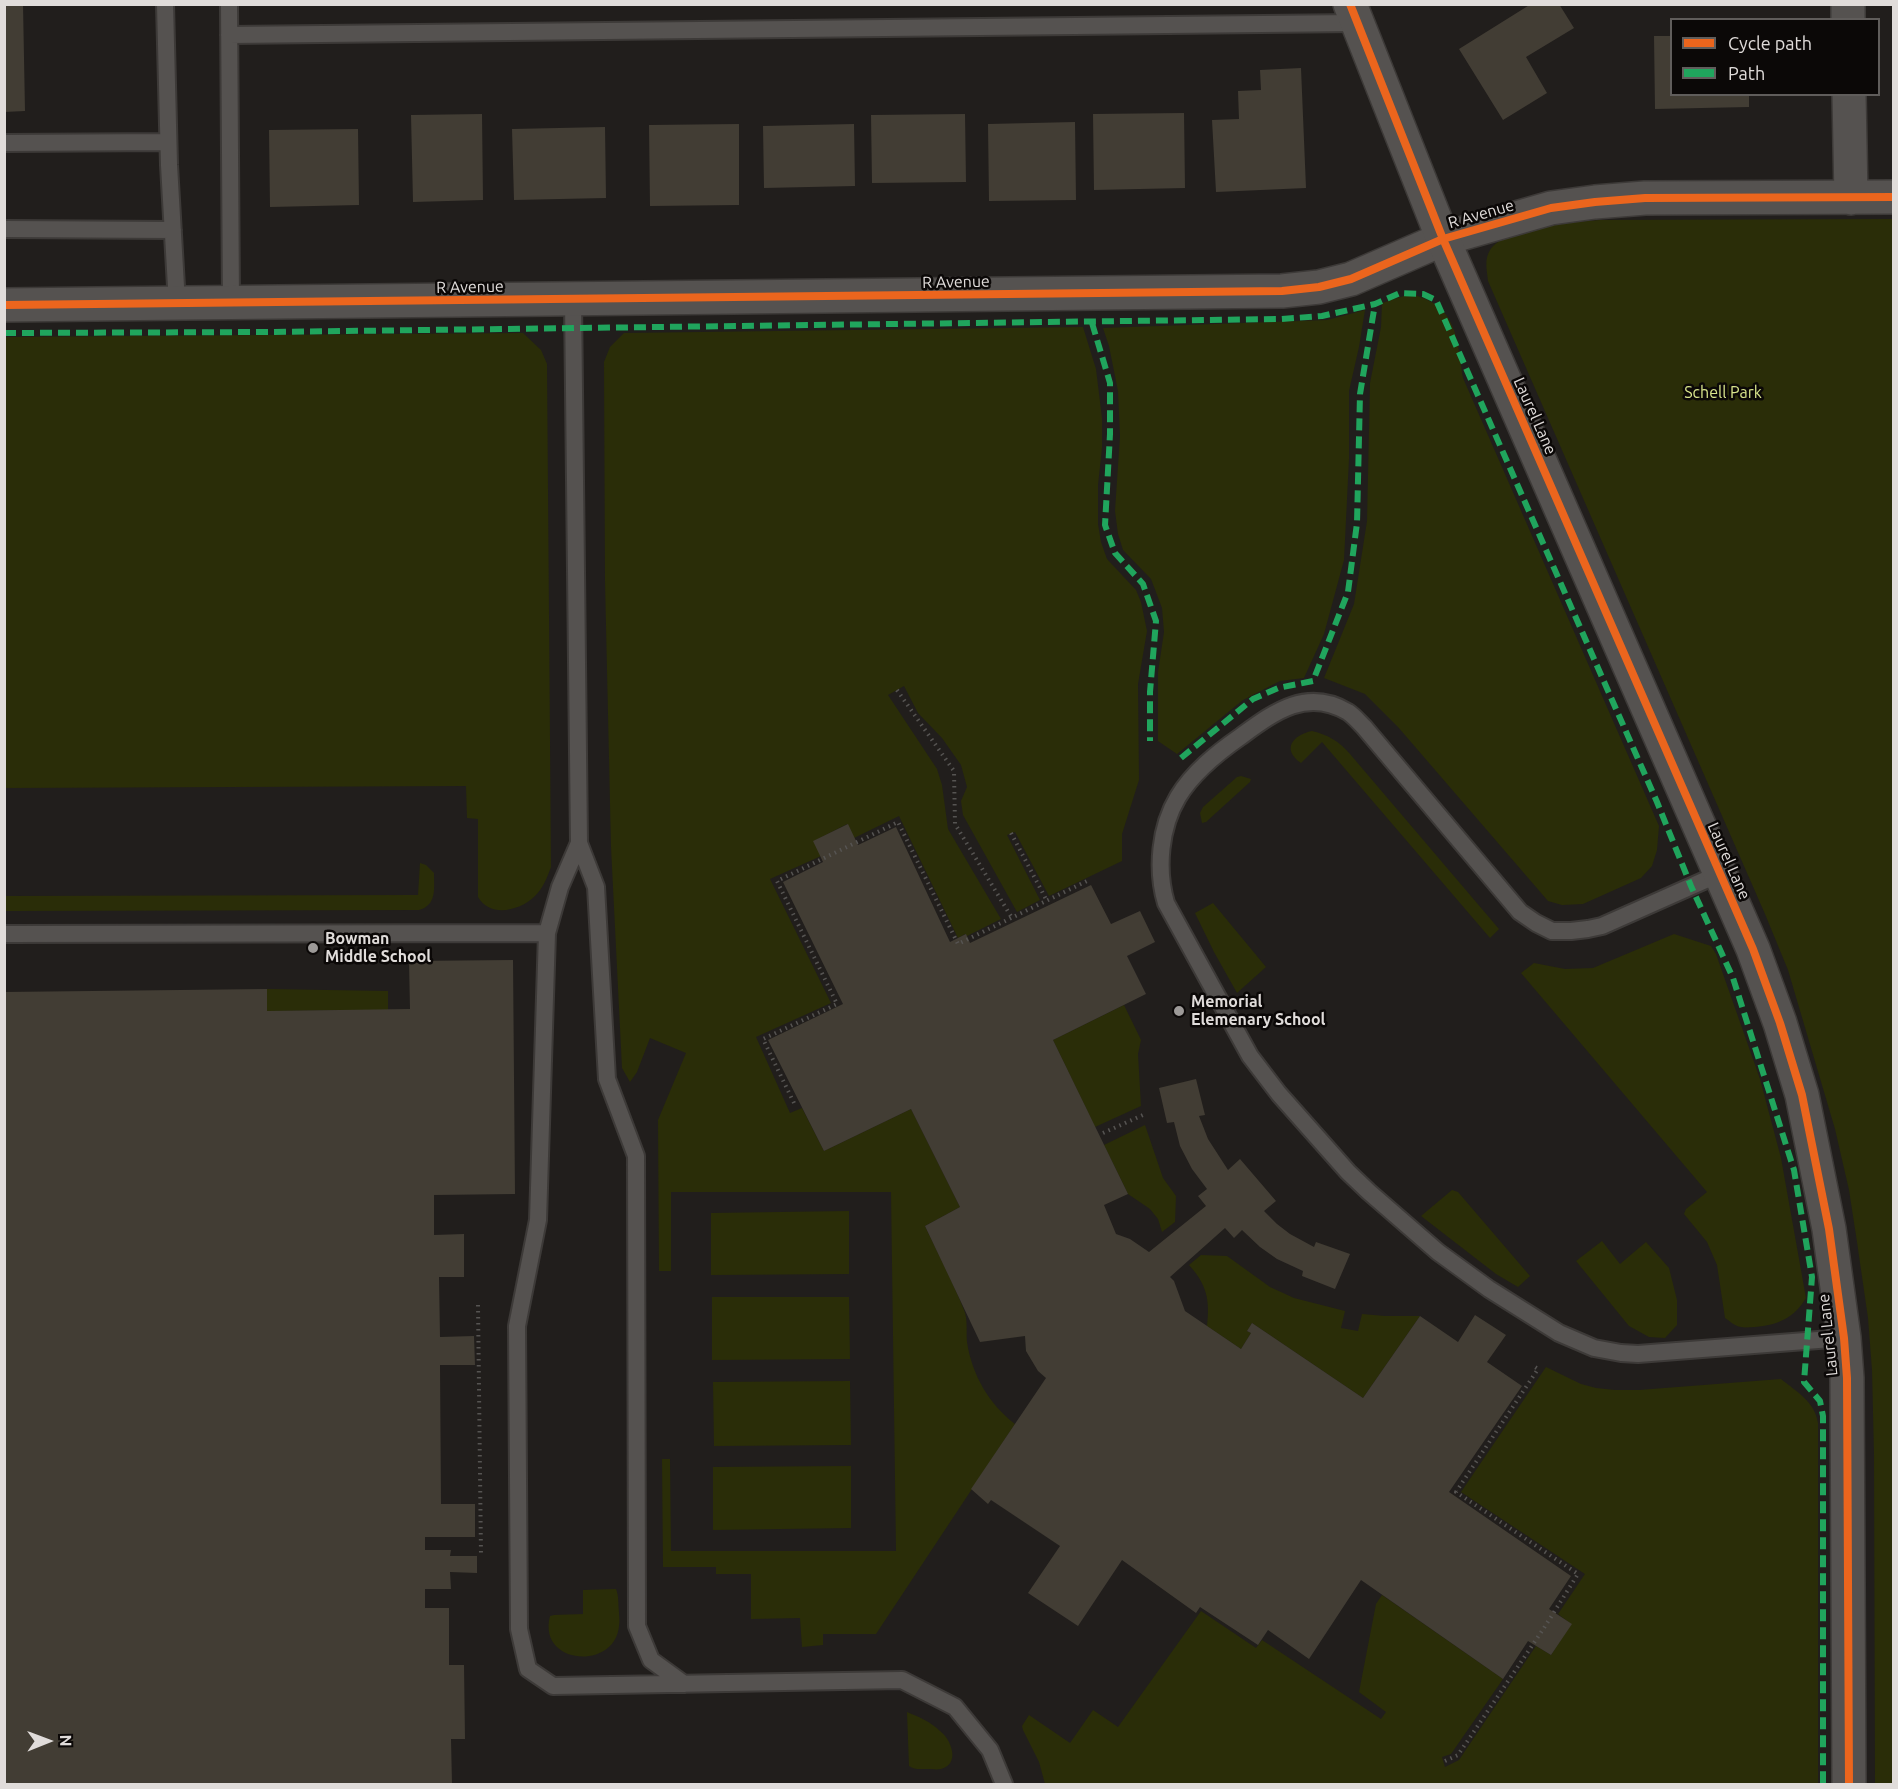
<!DOCTYPE html>
<style>
body{margin:0}
#map{position:relative;width:1898px;height:1789px;overflow:hidden;background:#211e1c;font-family:Ubuntu,sans-serif}
canvas{display:block}
.frame{position:absolute;inset:0;border:6px solid #e0dcda;pointer-events:none}
.legend{position:absolute;left:1670px;top:18px;width:210px;height:78px;box-sizing:border-box;background:#0b0807;border:2px solid #605d5b;margin:0;padding:8px 10px;list-style:none;font-size:18px;color:#e0dcda}
.legend li{display:flex;align-items:center;gap:12px;height:30px}
.legend b{width:30px;border:2px solid #605d5b}
.north{position:absolute;left:18px;top:1711px;width:60px;height:60px;-webkit-text-stroke:4px #0b0807;paint-order:stroke;rotate:89deg;font-size:16px;font-weight:700;line-height:24px;text-align:center;color:#e0dcda}
.north::after{content:'';display:block;margin:auto;width:21px;height:27px;background:#e0dcda;clip-path:polygon(50% 0,100% 100%,50% 72%,0 100%)}
</style>
<div id="map">
<canvas width="1898" height="1789"></canvas>
<div class="frame"></div>
<ul class="legend">
<li><b style="height:8px;background:#eb651d"></b>Cycle path</li>
<li><b style="height:8px;background:#20a55d"></b>Path</li>
</ul>
<div class="north">N</div>
</div>
<script>
const ctx = document.querySelector('canvas').getContext('2d');
ctx.lineJoin = 'round';
function fillPath(path, color) { ctx.fillStyle = color; ctx.fill(path, 'evenodd'); }
function stroke(path, color, width, dash) { ctx.strokeStyle = color; ctx.lineWidth = width; ctx.lineCap = dash ? 'butt' : 'round'; ctx.setLineDash(dash || []); ctx.stroke(path); }
function drawText(font, color, halo, rows, align = 'center') {
  ctx.font = font + ' Ubuntu,sans-serif'; ctx.lineWidth = 5; ctx.setLineDash([]); ctx.textBaseline = 'middle'; ctx.strokeStyle = halo; ctx.fillStyle = color; for (const [text, x, y, turn = 0] of rows) {
    ctx.save(); ctx.translate(x, y); ctx.rotate((+turn || 0) * Math.PI / 180); ctx.textAlign = isNaN(turn) ? turn : align; if (halo) ctx.strokeText(text, 0, 0); ctx.fillText(text, 0, 0); ctx.restore();
  }
}
const green = new Path2D(`
 M1893,219V1784H1875L1874,1454L1872,1370L1868,1318L1857,1242L1849,1190L1835,1129L1788,970L1765,914L1488,281C1487,270 1484,260 1490,250C1505,227 1574,222 1600,220Z
 M1410,294C1457,305 1457,337 1463,378L1659,826L1657,850L1652,866L1641,878L1583,904L1562,905L1548,901L1398,727L1365,694L1324,678L1354,604L1367,521L1370,383L1381,327L1382,303Z
 M1365,310L1359,347L1349,391V459L1344,560L1324,634L1304,678L1280,681L1243,700L1177,754L1158,741V672L1164,632L1162,608L1151,579L1123,550L1118,534L1115,511L1120,436L1118,391L1109,346L1103,328L1327,320Z
 M1083,327L1096,369L1102,418V448L1098,485V524L1101,542L1107,559L1136,590L1141,602L1147,631L1138,684L1139,780L1122,834V861L1049,896L1015,832L1007,835L1040,900L1017,912L963,815L961,801L967,787L961,765L942,738L918,713L904,686L888,695L937,769L942,785L948,829L1001,919L967,936L965,934L958,938L899,816L854,838L847,824L814,841L821,856L770,879L831,1003L756,1037L790,1113L802,1108L824,1151L911,1109L960,1207L925,1226C938,1254 953,1282 964,1310C968,1319 966,1332 967,1342C972,1375 989,1404 1015,1424L876,1634H823V1645L802,1647L800,1618L751,1619V1574H716V1567H663L662,1459H670L671,1551H896L891,1192H671V1271H659L658,1120L686,1053L650,1038L637,1072L630,1082L622,1068L611,847L605,581L604,362L610,347L624,333Z
 M523,333L541,350L547,364L551,867C547,878 543,888 535,896C520,911 490,918 478,897V819L467,818L466,786L5,788V337Z
 M1312,731C1328,735 1339,741 1350,754L1499,929L1490,938L1322,742L1301,763C1281,749 1293,735 1312,731Z
 M1241,776L1251,779L1250,782L1206,822L1202,823L1200,813L1203,807L1237,777Z
 M420,863L426,865L434,873C434,889 437,905 419,910L5,911V896L418,895Z
 M1213,903L1266,967L1237,993L1214,952L1195,913Z
 M1674,934L1711,946L1716,954L1760,1079L1781,1158L1806,1298C1794,1318 1778,1325 1755,1327C1750,1327 1745,1328 1741,1327C1734,1326 1730,1321 1725,1318L1717,1265L1707,1242L1684,1214L1686,1209L1707,1192L1521,973L1534,963L1565,969L1593,968Z
 M267,989L388,991V1010L267,1011Z
 M1124,1005L1141,1040L1138,1054L1141,1106L1095,1127L1053,1040Z
 M1145,1125L1163,1178L1176,1196L1175,1222L1162,1232L1158,1219L1150,1209L1128,1194L1104,1145Z
 M1452,1190L1458,1192L1530,1276L1518,1287L1496,1274L1421,1216Z
 M849,1211V1274L711,1275V1213Z
 M1602,1241L1620,1264L1646,1242L1669,1268L1677,1300V1325L1665,1338L1649,1337L1629,1326L1576,1261Z
 M1201,1255L1227,1256L1270,1287L1294,1298L1345,1311L1341,1328L1358,1331L1362,1314L1385,1316H1420L1363,1398L1252,1323L1247,1331L1251,1333L1241,1349L1207,1326C1210,1300 1207,1285 1189,1265Z
 M712,1297H849L850,1359L712,1360Z
 M1546,1367L1581,1384L1596,1388L1615,1390H1639L1781,1379C1797,1392 1815,1402 1818,1423V1784H1045L1039,1762L1023,1730L1022,1726L1029,1715L1070,1743L1093,1710L1118,1727L1201,1611L1256,1648L1262,1640L1381,1719L1386,1712L1359,1692L1376,1604L1382,1595L1503,1679L1451,1754L1442,1757L1445,1767L1459,1760L1536,1646L1551,1655L1571,1624L1558,1614L1585,1574L1461,1492Z
 M850,1381L851,1445L714,1446L713,1382Z
 M851,1466V1528L713,1530V1467Z
 M616,1589C619,1596 618,1604 619,1612C619,1616 620,1621 619,1626C615,1671 537,1665 550,1616L554,1615L583,1614V1590Z
 M907,1712C919,1717 931,1722 940,1731C951,1739 961,1764 941,1769C937,1770 931,1769 927,1769C920,1769 914,1770 909,1766Z`);
const building = new Path2D(`
 M4,4H23L25,111L4,112Z
 M1531,4H1559L1574,28L1526,57L1547,93L1503,120L1459,49Z
 M1654,36H1672V94H1749V107L1655,109Z
 M1301,68L1306,188L1216,192L1212,120L1239,119L1238,91L1261,90L1260,70Z
 M1184,113L1185,188L1094,190L1093,114Z
 M482,114L483,200L413,202L411,115Z
 M965,114L966,182L872,183L871,115Z
 M1075,122L1076,200L989,201L988,124Z
 M739,124V205L650,206L649,125Z
 M854,124L855,186L764,188L763,126Z
 M605,127L606,198L514,200L512,129Z
 M358,129L359,205L270,207L269,130Z
 M848,824L858,845L896,827L950,942L966,934L970,943L1091,885L1111,924L1140,911L1155,942L1127,956L1146,994L1053,1040L1128,1194L1104,1205L1116,1234L1130,1239L1149,1252L1206,1206L1198,1196L1207,1189L1192,1169L1180,1146L1174,1122L1167,1123L1159,1088L1196,1079L1205,1115L1199,1116L1208,1139L1228,1170L1240,1159L1276,1201L1264,1211L1277,1224L1290,1234L1314,1247L1316,1242L1350,1254L1335,1289L1302,1276L1303,1271L1277,1259L1260,1247L1242,1230L1234,1238L1225,1228L1170,1277L1174,1281L1185,1311L1241,1349L1251,1333L1247,1331L1252,1323L1363,1398L1420,1316L1458,1342L1475,1315L1506,1335L1487,1362L1522,1386L1449,1492L1571,1576L1549,1609L1572,1624L1551,1655L1528,1641L1503,1679L1361,1580L1309,1659L1268,1630L1258,1645L1200,1607L1196,1613L1122,1560L1078,1626L1028,1593L1060,1546L991,1500L988,1504L971,1489L1046,1378L1038,1371L1026,1351L1025,1336L980,1342L925,1226L960,1207L911,1109L824,1151L768,1040L843,1004L783,882L823,862L813,841Z
 M513,960L515,1194L434,1195V1235L464,1234V1277H439L440,1337L474,1336L475,1365H440L441,1504H475V1537H425V1550H451L450,1556H477V1573L450,1572L451,1589H425V1608H449V1665H464L465,1739H451L452,1784H4V992L267,989V1011L410,1009L409,961Z`);
const path = new Path2D(`
 M897,690L954,771L955,824L1012,918
 M1011,833L1047,901
 M794,1103L763,1039L837,1004L777,881L898,822L958,944L1089,880
 M1103,1133L1143,1115
 M478,1305L481,1555
 M1445,1761L1458,1755L1544,1628L1578,1574L1456,1492L1538,1369L1535,1367`);
const service = new Path2D(`
 M165,4L169,165L177,304
 M229,4L231,303
 M229,35L1356,23
 M4,143L168,142
 M4,229L173,230
 M573,299L579,843L596,887L607,1079L636,1156L637,1626L651,1660L684,1684
 M579,843L560,887L547,933L538,1220L517,1326L519,1629L528,1669L553,1686L902,1680L955,1707L990,1750L1004,1784
 M1719,874L1602,926L1588,929L1571,931H1552L1536,923L1520,912L1364,727C1359,722 1354,716 1348,712C1306,687 1273,713 1240,737C1217,753 1193,772 1178,797C1160,827 1156,869 1166,903L1250,1056L1279,1094L1348,1172L1369,1192L1438,1252L1489,1289L1559,1333L1594,1348L1621,1353L1638,1354L1844,1338
 M4,934L547,933`);
const minor = new Path2D(`
 M1848,4V20
 M1849,94L1851,198
 M4,305L1282,291L1319,287L1351,279L1443,239L1551,208L1595,202L1645,198L1894,197`);
const tertiary = new Path2D(`
 M1350,4L1443,239L1753,949L1780,1023L1802,1095L1829,1229L1844,1338L1847,1378L1849,1784`);
const quiet = new Path2D(`
 M1092,323L1110,383V434L1105,525L1115,553L1143,584L1156,621L1150,692V741
 M4,333L269,332L1281,319L1322,316L1375,304L1400,293L1423,294L1436,300L1657,802L1691,886L1733,978L1794,1170L1812,1277L1804,1382L1820,1401L1823,1416V1784
 M1181,758L1253,699L1278,688L1313,681L1348,592L1357,523L1360,394L1375,304`);
const cycleway = new Path2D(`
 M1350,4L1443,239L1753,949L1780,1023L1802,1095L1829,1229L1844,1338L1847,1378L1849,1784
 M4,305L1282,291L1319,287L1351,279L1443,239L1551,208L1595,202L1645,198L1894,197`);
const markers = [
 [313,948,6,"#9d9a98"],
 [1179,1011,6,"#9d9a98"]
];
const streetNames = [
 ["R Avenue",1481,214,-16],
 ["R Avenue",956,282,-1],
 ["R Avenue",470,287,-1],
 ["Laurel Lane",1535,416,66],
 ["Laurel Lane",1729,861,66],
 ["Laurel Lane",1828,1335,-96]
];
const parkNames = [
 ["Schell Park",1723,393]
];
const poiNames = [
 ["Bowman",325,939],
 ["Middle School",325,957],
 ["Memorial",1191,1002],
 ["Elemenary School",1191,1020]
];
fillPath(green, '#2a2d08');
fillPath(building, '#423d34');
stroke(service, '#3d3a38', 20);
stroke(minor, '#3d3a38', 36);
stroke(tertiary, '#3d3a38', 36);
stroke(path, '#565452', 4, [1.5, 4.5]);
stroke(service, '#555250', 16);
stroke(minor, '#555250', 33);
stroke(tertiary, '#555250', 33);
stroke(quiet, '#20a55d', 6, [12, 6]);
stroke(cycleway, '#eb651d', 8);
for (const [x, y, r, color] of markers) { const dot = new Path2D(); dot.arc(x, y, r, 0, 2 * Math.PI); ctx.fillStyle = color; ctx.fill(dot); stroke(dot, '#0b0807', 2); }
drawText('16px', '#e0dcda', '#0b0807', streetNames);
drawText('16px', '#d9e58c', '#0b0807', parkNames);
drawText('bold 16px', '#e0dcda', '#0b0807', poiNames, 'left');
</script>
